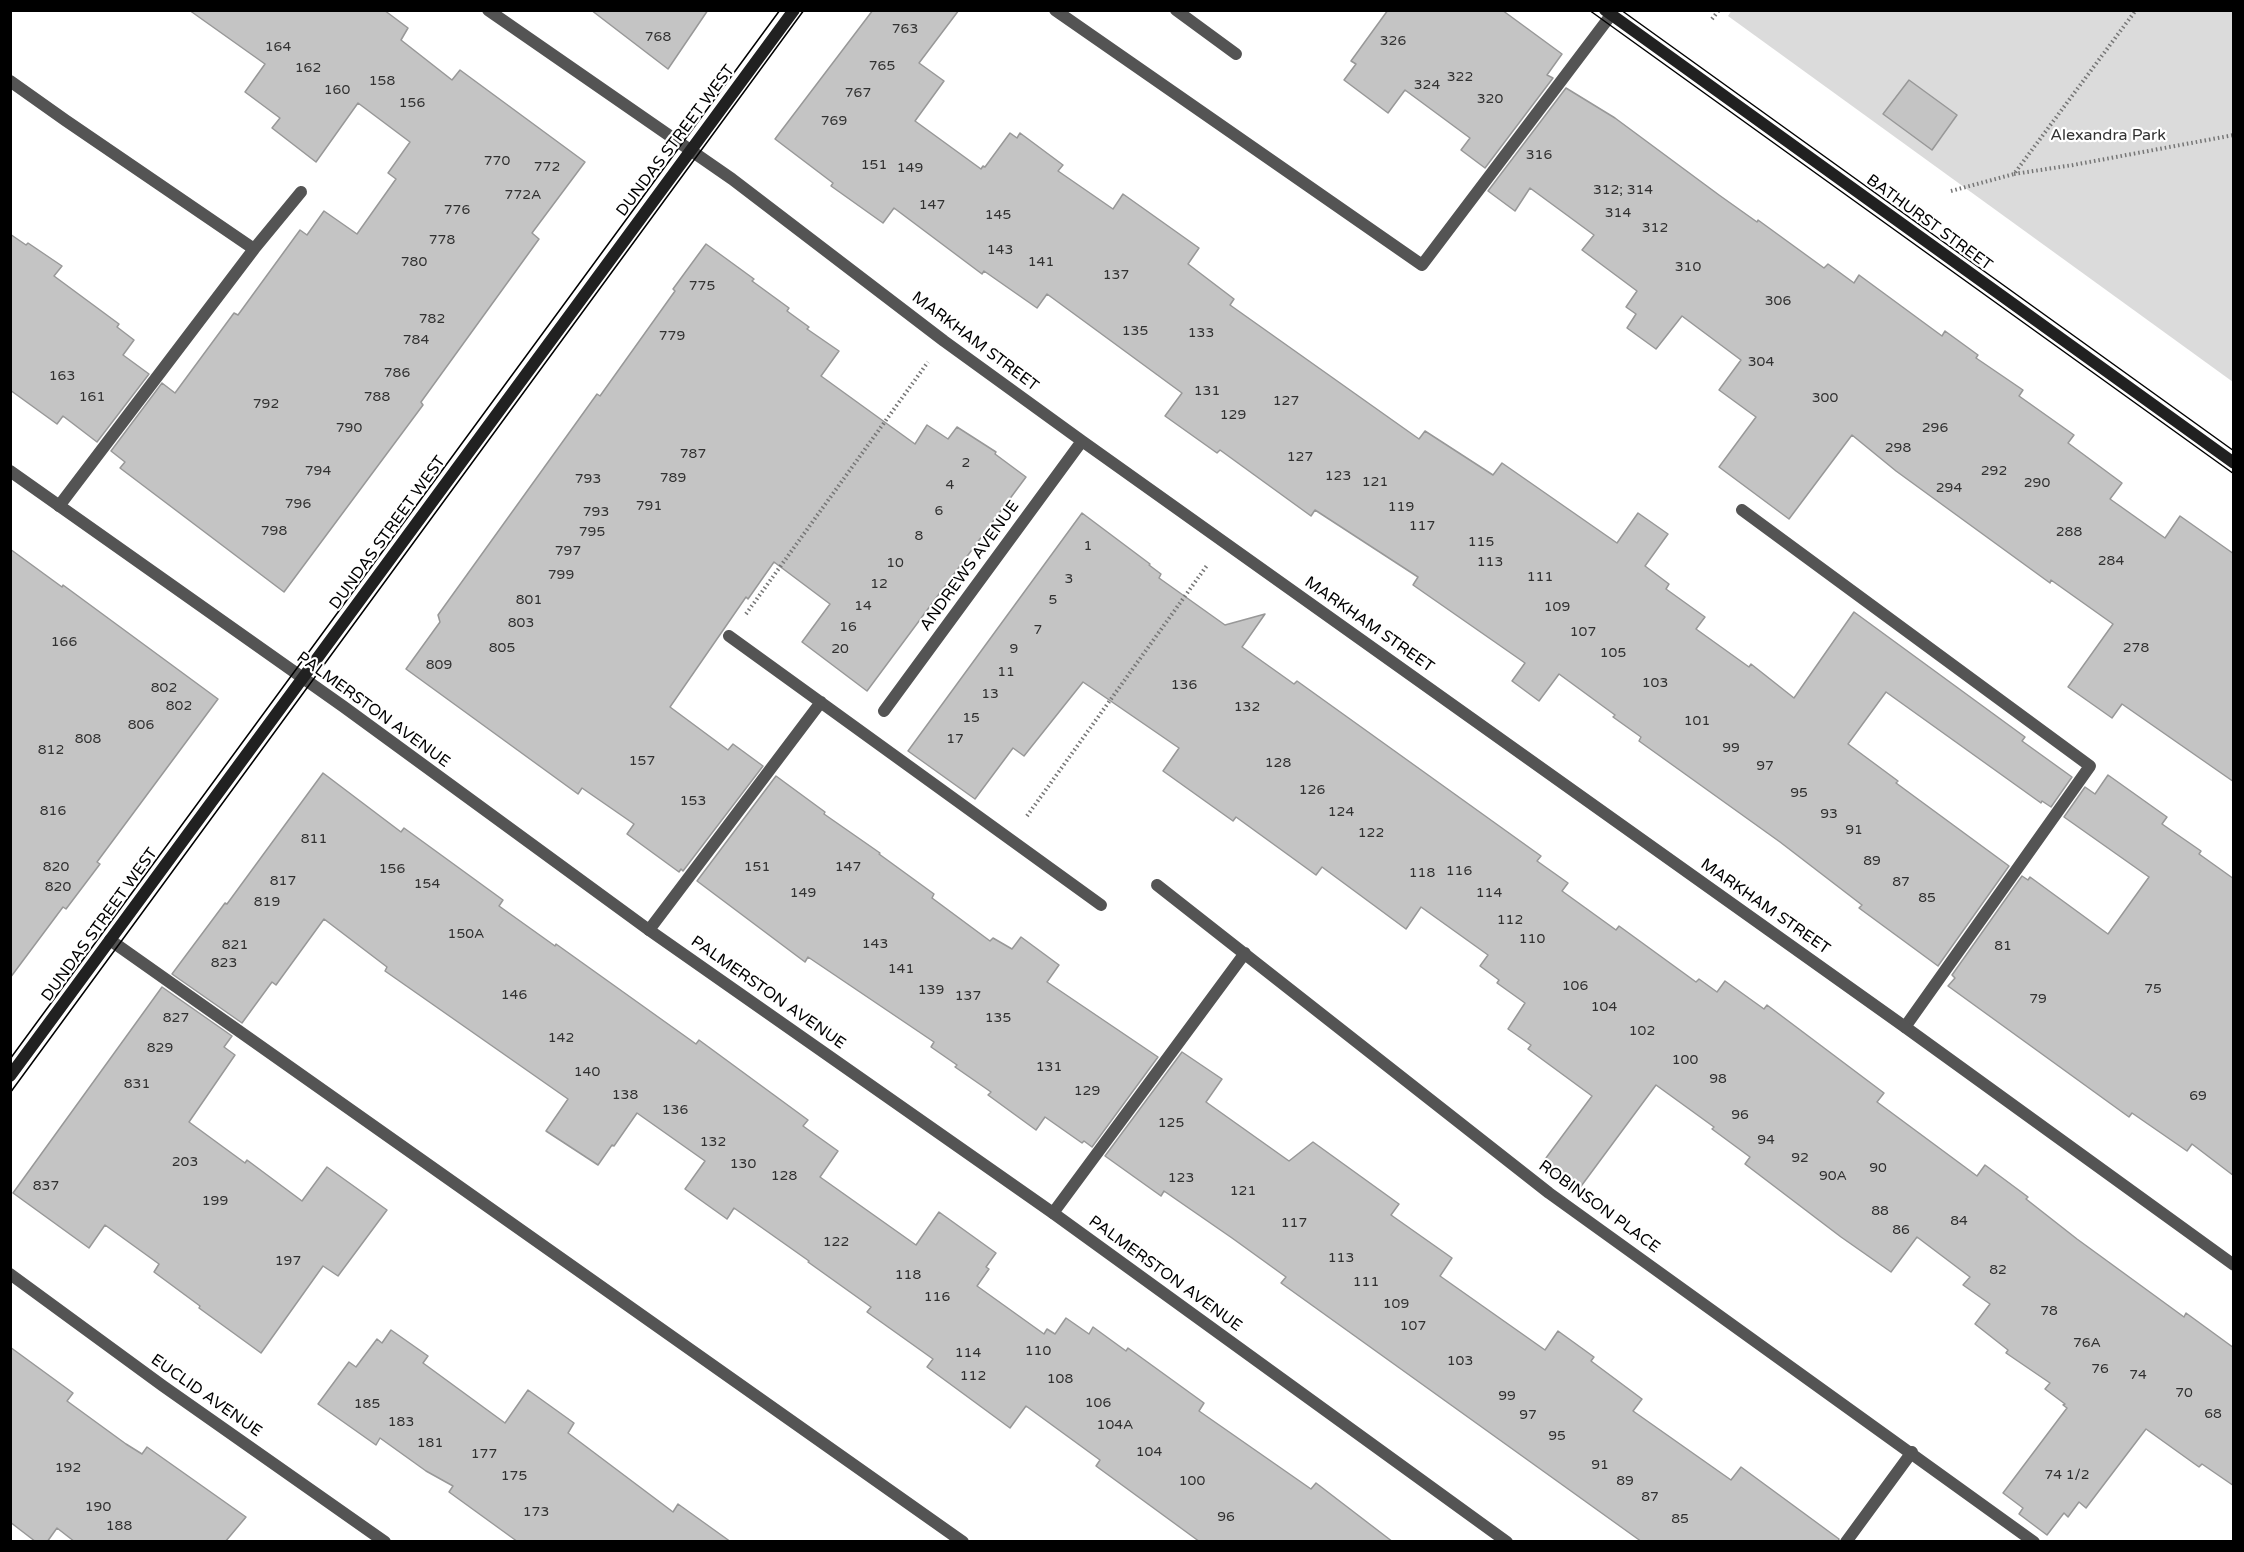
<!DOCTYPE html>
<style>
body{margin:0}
#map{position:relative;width:2244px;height:1552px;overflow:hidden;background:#fff;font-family:"Varela Round",sans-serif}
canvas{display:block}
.frame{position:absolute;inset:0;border:12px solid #000;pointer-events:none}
</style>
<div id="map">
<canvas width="2244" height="1552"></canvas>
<div class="frame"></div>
</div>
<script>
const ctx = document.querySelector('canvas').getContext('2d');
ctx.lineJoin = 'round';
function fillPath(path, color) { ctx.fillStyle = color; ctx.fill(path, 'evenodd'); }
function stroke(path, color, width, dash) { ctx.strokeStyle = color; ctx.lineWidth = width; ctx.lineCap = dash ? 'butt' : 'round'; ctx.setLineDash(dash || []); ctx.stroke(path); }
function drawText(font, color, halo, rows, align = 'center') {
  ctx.font = font + ' "Varela Round",sans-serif'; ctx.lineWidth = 4.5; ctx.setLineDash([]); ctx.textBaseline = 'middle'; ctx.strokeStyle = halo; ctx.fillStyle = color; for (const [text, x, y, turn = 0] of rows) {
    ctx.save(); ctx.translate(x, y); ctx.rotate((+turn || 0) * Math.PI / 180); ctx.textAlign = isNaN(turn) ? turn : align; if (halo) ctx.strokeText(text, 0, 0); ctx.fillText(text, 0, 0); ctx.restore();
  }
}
const green = new Path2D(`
 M1732,10L2233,11V382L1728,16Z`);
const building = new Path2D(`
 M189,10H384L408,28L401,40L452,80L460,70L585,162L532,233L539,239L421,402L423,405L284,592L120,468L125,462L111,451L162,383L175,393L234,313L238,315L300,230L307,235L324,211L357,234L396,179L388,173L410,142L358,103L316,162L272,128L280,118L245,92L265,64Z
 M591,10H708L668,69Z
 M873,10H959L919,63L944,81L915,121L981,169L983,166L985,167L1010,133L1017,138L1020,133L1063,165L1058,171L1113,209L1123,194L1199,248L1188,264L1234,299L1230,305L1419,439L1425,431L1493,475L1502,463L1617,543L1638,513L1668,534L1645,566L1669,584L1666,589L1705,617L1696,629L1749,667L1751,664L1794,698L1854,612L2025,737L2022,741L2072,777L2051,807L2042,801L2041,803L1886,692L1848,744L1898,781L1896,783L2009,866L1938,966L1859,908L1862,905L1780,842L1639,741L1641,737L1613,717L1615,715L1559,674L1539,701L1512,681L1525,663L1413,585L1418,577L1315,510L1311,516L1220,450L1217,453L1165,416L1182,393L1047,294L1037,308L984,271L982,274L894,208L883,223L831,186L833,183L775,139Z
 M1388,10H1502L1562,54L1547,75L1553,78L1485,168L1461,150L1470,138L1405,90L1388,113L1344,80L1356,64L1351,61Z
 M1909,80L1957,115L1932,150L1883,114Z
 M1566,88L1615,118L1719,195L1757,222L1758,220L1824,268L1828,264L1854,283L1859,275L1942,336L1945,331L1978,355L1976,358L2023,390L2019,396L2074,435L2068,443L2122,483L2110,499L2165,538L2180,516L2234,554V782L2122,704L2112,718L2068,687L2113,624L2051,580L2050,583L1896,471L1852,435L1789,519L1719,467L1756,417L1719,390L1741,360L1682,316L1656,349L1627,328L1636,314L1626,307L1637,291L1582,250L1594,235L1530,188L1515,211L1488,191Z
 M10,234L26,245L28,243L62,266L54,276L119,324L117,327L134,340L123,355L149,374L97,442L63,416L57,424L10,390Z
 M706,244L754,279L752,281L789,308L787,311L809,327L807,329L839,351L821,376L915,444L927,425L948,439L957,427L996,452L995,454L1026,477L867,691L802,642L830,604L774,562L748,599L746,597L670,707L728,750L733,744L763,766L683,871L681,869L679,872L627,834L634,824L582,788L578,794L406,669L440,622L438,615L597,394L600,396L675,291L673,289Z
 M1082,513L1150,564L1149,565L1161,574L1159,578L1225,625L1265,614L1242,647L1294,684L1297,681L1541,856L1537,861L1568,883L1562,891L1616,930L1619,926L1696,982L1699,979L1717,992L1725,981L1764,1009L1767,1005L1884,1093L1877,1102L1977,1176L1985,1165L2028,1197L2026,1199L2077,1239L2184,1317L2186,1313L2234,1348V1486L2202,1464L2199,1467L2146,1429L2086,1508L2079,1502L2068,1517L2064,1513L2047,1535L2019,1514L2023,1508L2003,1493L2067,1408L2063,1405L2065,1404L2045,1389L2050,1383L2006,1353L2008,1350L1975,1324L1990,1304L1963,1285L1970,1277L1917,1237L1891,1272L1841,1237L1745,1164L1750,1157L1712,1129L1714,1127L1656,1085L1579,1189L1543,1162L1592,1096L1528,1049L1531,1045L1508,1029L1525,1003L1497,983L1499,980L1480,966L1488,955L1421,907L1406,929L1322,867L1316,875L1236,817L1233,821L1163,771L1179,748L1083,682L1024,756L1013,748L975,799L908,751Z
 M10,549L62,587L63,585L218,699L97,862L100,864L66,909L63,907L10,978Z
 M323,773L401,832L404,828L503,900L499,906L555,946L556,944L696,1044L699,1040L808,1120L803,1126L838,1151L820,1177L916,1245L939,1212L996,1253L986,1267L989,1269L977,1286L1044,1334L1047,1329L1055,1334L1066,1318L1089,1334L1093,1327L1126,1351L1128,1348L1204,1403L1199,1411L1311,1489L1316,1483L1393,1542H1200L1096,1466L1100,1460L1026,1406L1010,1428L927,1367L933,1359L867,1312L871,1307L808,1262L809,1261L734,1208L727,1219L685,1189L705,1161L637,1113L614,1146L612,1145L598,1165L546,1131L568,1099L385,971L387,967L324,919L276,985L272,982L242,1023L172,974L225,903L227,904Z
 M2108,775L2167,817L2162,824L2201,851L2199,854L2234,879V1176L2192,1144L2187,1151L2132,1113L2129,1117L1948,986L1955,978L1952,975L2022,876L2028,880L2030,877L2108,934L2149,877L2064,817L2085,787L2095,794Z
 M776,776L825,812L824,814L880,853L879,854L934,894L932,898L990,941L993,938L1012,949L1021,937L1059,965L1047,982L1158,1057L1092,1147L1084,1141L1082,1143L1045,1117L1036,1130L988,1095L991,1092L955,1067L957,1065L931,1047L934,1042L808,957L805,962L697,881Z
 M162,987L232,1036L224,1047L235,1055L189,1122L245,1163L247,1160L302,1201L327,1167L387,1210L338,1276L323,1266L261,1353L199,1308L200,1306L154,1272L159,1264L105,1225L89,1248L13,1193Z
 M1182,1052L1222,1079L1206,1102L1289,1161L1313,1142L1399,1204L1391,1215L1452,1258L1440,1276L1545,1350L1558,1331L1594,1357L1591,1361L1642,1399L1633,1411L1731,1480L1741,1467L1839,1539L1838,1542H1642L1281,1283L1286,1277L1232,1238L1164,1191L1161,1196L1105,1156Z
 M391,1330L428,1356L423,1363L505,1423L528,1390L574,1423L568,1433L673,1512L678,1504L731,1542H518L449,1492L453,1486L426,1471L380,1438L376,1445L318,1404L349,1362L356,1367L377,1339L382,1343Z
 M10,1347L73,1393L67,1401L126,1444L142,1454L147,1447L246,1517L225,1542H75L57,1528L47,1542H36L10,1522Z`);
const path = new Path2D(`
 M1712,19L1719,10
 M2014,174L2073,165L2234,135
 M1951,191L2014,174L2136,10
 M746,614L928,362
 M1027,816L1208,564`);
const service = new Path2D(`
 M1055,10L1422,265L1611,15
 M1176,10L1236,54
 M10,81L65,120L254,249L59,506
 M254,249L301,192
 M1742,510L2090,766L1905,1027
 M729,636L1101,905
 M1157,885L1549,1193L2034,1542
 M649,930L821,702
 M110,940L963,1542
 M1053,1213L1245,953
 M1846,1542L1912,1452`);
const minor = new Path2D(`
 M488,10L732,179L944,341L1082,441L1905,1027L2234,1265
 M10,471L344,707L649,930L1053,1213L1507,1542
 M884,711L1082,441
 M10,1274L163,1386L385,1542`);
const secondary = new Path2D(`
 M1605,10L2234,463
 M10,1076L794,10`);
const tram = new Path2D(`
 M1589,10L2234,474
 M1621,10L2234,451
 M10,1059L780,10
 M10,1093L804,10`);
const numberNames = [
 ["763",905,29],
 ["768",658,37],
 ["326",1393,41],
 ["164",278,47],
 ["765",882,66],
 ["162",308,68],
 ["322",1460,77],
 ["158",382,81],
 ["324",1427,85],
 ["160",337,90],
 ["767",858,93],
 ["320",1490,99],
 ["156",412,103],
 ["769",834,121],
 ["316",1539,155],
 ["770",497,161],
 ["151",874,165],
 ["772",547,167],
 ["149",910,168],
 ["312; 314",1623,190],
 ["772A",523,195],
 ["147",932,205],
 ["776",457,210],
 ["314",1618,213],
 ["145",998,215],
 ["312",1655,228],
 ["778",442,240],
 ["143",1000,250],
 ["780",414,262],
 ["141",1041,262],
 ["310",1688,267],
 ["137",1116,275],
 ["775",702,286],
 ["306",1778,301],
 ["782",432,319],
 ["135",1135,331],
 ["133",1201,333],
 ["779",672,336],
 ["784",416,340],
 ["304",1761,362],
 ["786",397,373],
 ["163",62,376],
 ["131",1207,391],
 ["161",92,397],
 ["788",377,397],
 ["300",1825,398],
 ["127",1286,401],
 ["792",266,404],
 ["129",1233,415],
 ["790",349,428],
 ["296",1935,428],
 ["298",1898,448],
 ["787",693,454],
 ["127",1300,457],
 ["2",966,463],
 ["794",318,471],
 ["292",1994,471],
 ["123",1338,476],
 ["789",673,478],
 ["793",588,479],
 ["121",1375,482],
 ["290",2037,483],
 ["4",950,485],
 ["294",1949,488],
 ["796",298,504],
 ["791",649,506],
 ["119",1401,507],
 ["6",939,511],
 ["793",596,512],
 ["117",1422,526],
 ["798",274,531],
 ["795",592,532],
 ["288",2069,532],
 ["8",919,536],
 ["115",1481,542],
 ["1",1088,546],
 ["797",568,551],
 ["284",2111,561],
 ["113",1490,562],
 ["10",895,563],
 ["799",561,575],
 ["111",1540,577],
 ["3",1069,579],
 ["12",879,584],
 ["801",529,600],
 ["5",1053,600],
 ["14",863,606],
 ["109",1557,607],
 ["803",521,623],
 ["16",848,627],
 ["7",1038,630],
 ["107",1583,632],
 ["166",64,642],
 ["805",502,648],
 ["278",2136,648],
 ["20",840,649],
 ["9",1014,649],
 ["105",1613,653],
 ["809",439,665],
 ["11",1006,672],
 ["103",1655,683],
 ["136",1184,685],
 ["802",164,688],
 ["13",990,694],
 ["802",179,706],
 ["132",1247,707],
 ["15",971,718],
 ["101",1697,721],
 ["806",141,725],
 ["808",88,739],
 ["17",955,739],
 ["99",1731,748],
 ["812",51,750],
 ["157",642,761],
 ["128",1278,763],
 ["97",1765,766],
 ["126",1312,790],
 ["95",1799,793],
 ["153",693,801],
 ["816",53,811],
 ["124",1341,812],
 ["93",1829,814],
 ["91",1854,830],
 ["122",1371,833],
 ["811",314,839],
 ["89",1872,861],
 ["820",56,867],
 ["151",757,867],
 ["147",848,867],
 ["156",392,869],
 ["116",1459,871],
 ["118",1422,873],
 ["817",283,881],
 ["87",1901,882],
 ["154",427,884],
 ["820",58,887],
 ["149",803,893],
 ["114",1489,893],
 ["85",1927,898],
 ["819",267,902],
 ["112",1510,920],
 ["150A",466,934],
 ["110",1532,939],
 ["143",875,944],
 ["821",235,945],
 ["81",2003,946],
 ["823",224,963],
 ["141",901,969],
 ["106",1575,986],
 ["75",2153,989],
 ["139",931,990],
 ["146",514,995],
 ["137",968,996],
 ["79",2038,999],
 ["104",1604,1007],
 ["827",176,1018],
 ["135",998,1018],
 ["102",1642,1031],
 ["142",561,1038],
 ["829",160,1048],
 ["100",1685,1060],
 ["131",1049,1067],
 ["140",587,1072],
 ["98",1718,1079],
 ["831",137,1084],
 ["129",1087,1091],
 ["138",625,1095],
 ["69",2198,1096],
 ["136",675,1110],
 ["96",1740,1115],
 ["125",1171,1123],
 ["94",1766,1140],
 ["132",713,1142],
 ["92",1800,1158],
 ["203",185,1162],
 ["130",743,1164],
 ["90",1878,1168],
 ["128",784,1176],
 ["90A",1833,1176],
 ["123",1181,1178],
 ["837",46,1186],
 ["121",1243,1191],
 ["199",215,1201],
 ["88",1880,1211],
 ["84",1959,1221],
 ["117",1294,1223],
 ["86",1901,1230],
 ["122",836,1242],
 ["113",1341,1258],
 ["197",288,1261],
 ["82",1998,1270],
 ["118",908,1275],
 ["111",1366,1282],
 ["116",937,1297],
 ["109",1396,1304],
 ["78",2049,1311],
 ["107",1413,1326],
 ["76A",2087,1343],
 ["110",1038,1351],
 ["114",968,1353],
 ["103",1460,1361],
 ["76",2100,1369],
 ["74",2138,1375],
 ["112",973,1376],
 ["108",1060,1379],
 ["70",2184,1393],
 ["99",1507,1396],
 ["106",1098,1403],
 ["185",367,1404],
 ["68",2213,1414],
 ["97",1528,1415],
 ["183",401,1422],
 ["104A",1115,1425],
 ["95",1557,1436],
 ["181",430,1443],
 ["104",1149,1452],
 ["177",484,1454],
 ["91",1600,1465],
 ["192",68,1468],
 ["74 1/2",2067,1475],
 ["175",514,1476],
 ["100",1192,1481],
 ["89",1625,1481],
 ["87",1650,1497],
 ["190",98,1507],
 ["173",536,1512],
 ["96",1226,1517],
 ["85",1680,1519],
 ["188",119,1526]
];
const parkNames = [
 ["Alexandra Park",2108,136]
];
const streetNames = [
 ["DUNDAS STREET WEST",676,141,-53],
 ["BATHURST STREET",1929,223,36],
 ["MARKHAM STREET",975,342,37],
 ["DUNDAS STREET WEST",388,533,-54],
 ["ANDREWS AVENUE",970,566,-54],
 ["MARKHAM STREET",1369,625,35],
 ["PALMERSTON AVENUE",373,710,36],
 ["MARKHAM STREET",1765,907,35],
 ["DUNDAS STREET WEST",100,925,-54],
 ["PALMERSTON AVENUE",768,993,35],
 ["ROBINSON PLACE",1599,1207,36],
 ["PALMERSTON AVENUE",1165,1274,36],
 ["EUCLID AVENUE",206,1396,35]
];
fillPath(green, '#dbdbdb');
fillPath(building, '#c4c4c4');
stroke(building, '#989898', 1.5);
stroke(path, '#767676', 4, [1.5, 3]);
stroke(service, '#545454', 12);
stroke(minor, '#545454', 12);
stroke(secondary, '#212121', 12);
stroke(tram, '#000', 1.5);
drawText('14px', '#313131', null, numberNames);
drawText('16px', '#323232', '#fff', parkNames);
drawText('16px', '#000', '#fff', streetNames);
</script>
